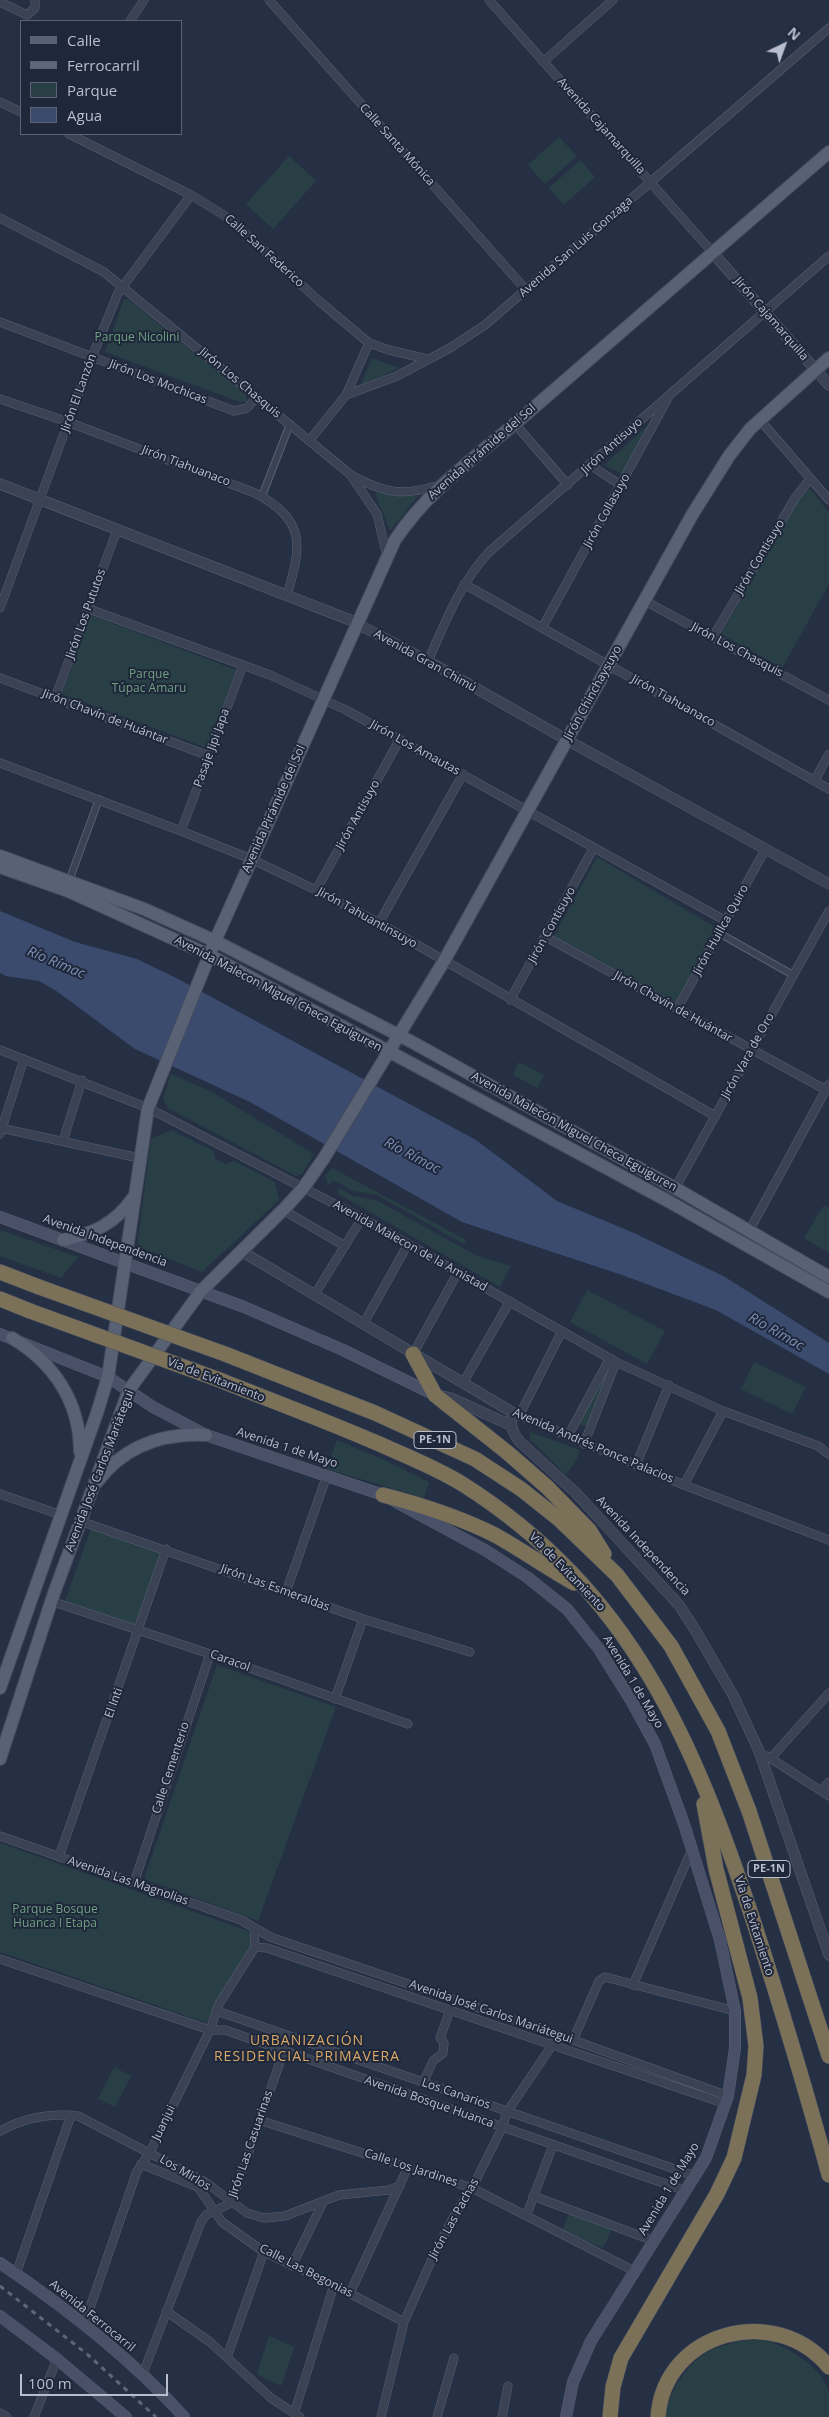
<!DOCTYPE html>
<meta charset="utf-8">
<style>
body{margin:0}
#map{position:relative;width:829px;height:2417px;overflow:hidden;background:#263045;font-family:"Open Sans",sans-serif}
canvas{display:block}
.legend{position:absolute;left:20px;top:20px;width:162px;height:115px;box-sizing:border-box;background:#1f273a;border:1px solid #5d6375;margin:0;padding:6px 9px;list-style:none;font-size:15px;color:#b9bece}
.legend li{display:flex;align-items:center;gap:10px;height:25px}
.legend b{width:25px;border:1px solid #5d6375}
.north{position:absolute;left:759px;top:20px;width:50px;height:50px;-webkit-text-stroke:4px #1f273a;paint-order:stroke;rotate:42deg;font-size:14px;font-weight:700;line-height:20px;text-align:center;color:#b9bece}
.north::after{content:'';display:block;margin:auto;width:18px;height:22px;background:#b9bece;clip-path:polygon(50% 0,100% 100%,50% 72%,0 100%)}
.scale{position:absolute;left:20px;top:2374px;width:148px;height:22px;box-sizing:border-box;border:2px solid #b9bece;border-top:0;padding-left:6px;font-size:15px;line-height:18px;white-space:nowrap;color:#b9bece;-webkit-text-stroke:4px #1f273a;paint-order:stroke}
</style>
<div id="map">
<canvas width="829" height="2417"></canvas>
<ul class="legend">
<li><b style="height:6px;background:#596174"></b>Calle</li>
<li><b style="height:6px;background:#5d667b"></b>Ferrocarril</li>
<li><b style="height:14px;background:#283f46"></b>Parque</li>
<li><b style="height:14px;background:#3b4b6e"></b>Agua</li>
</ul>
<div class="north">N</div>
<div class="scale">100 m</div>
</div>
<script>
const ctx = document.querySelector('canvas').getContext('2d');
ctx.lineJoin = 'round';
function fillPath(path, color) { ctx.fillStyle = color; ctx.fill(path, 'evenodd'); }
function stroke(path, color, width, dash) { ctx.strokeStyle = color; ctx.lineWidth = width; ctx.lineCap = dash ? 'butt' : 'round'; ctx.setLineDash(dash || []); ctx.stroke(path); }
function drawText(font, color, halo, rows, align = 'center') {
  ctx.font = font + ' "Open Sans",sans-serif'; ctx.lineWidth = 4; ctx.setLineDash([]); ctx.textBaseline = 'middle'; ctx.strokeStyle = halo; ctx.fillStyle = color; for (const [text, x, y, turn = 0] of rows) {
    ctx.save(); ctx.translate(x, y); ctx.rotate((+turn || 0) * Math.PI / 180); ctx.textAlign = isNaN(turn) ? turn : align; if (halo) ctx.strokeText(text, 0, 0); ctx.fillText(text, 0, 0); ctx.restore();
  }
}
const green = new Path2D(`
 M559,137L577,156L545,184L528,165Z
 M289,156L316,181L273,229L246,204Z
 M580,160L595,177L564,205L549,188Z
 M124,299H128L246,395L247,402H240L105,352Z
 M372,358L399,368L360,386Z
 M649,424L622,474L604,465Z
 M810,488L829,513V584L782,668L721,634L799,497Z
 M375,493L418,496L390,531Z
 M91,615L236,670L207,748L62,694Z
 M597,857L715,927L677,1003L554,936Z
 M519,1062L544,1075L537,1088L513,1075Z
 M171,1074L210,1091L314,1154L302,1174L296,1176L168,1108L163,1098Z
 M171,1130L214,1151L215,1158L225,1164L234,1161L275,1182L279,1200L202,1272L137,1246L151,1139Z
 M332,1168L466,1240L464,1244L377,1195L353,1191L333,1180L329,1186L325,1176Z
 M340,1188L352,1196L376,1200L477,1256L511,1266L500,1287L337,1193Z
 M824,1205L829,1208V1253L804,1238Z
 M0,1230L78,1257L61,1278L0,1256Z
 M587,1290L665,1331L647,1364L570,1322Z
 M754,1362L806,1387L792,1414L741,1389Z
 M606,1368L610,1370L589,1426H581L579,1420Z
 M530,1432L580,1450L576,1461L566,1475L530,1439Z
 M337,1440L382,1459L429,1482L424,1498L327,1469Z
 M91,1529L163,1553L138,1627L65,1601Z
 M217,1665L336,1707L258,1921L144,1879Z
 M0,1843L248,1931L252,1938L251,1946L216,2003L207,2023L0,1952Z
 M114,2067L131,2076L115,2107L98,2099Z
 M570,2211L612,2229L603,2248L562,2231Z
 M269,2336L294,2347L281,2386L257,2374Z
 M739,2341C749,2341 760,2339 770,2342C791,2348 825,2370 829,2394C829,2401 829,2410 829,2417H664C670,2391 687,2361 713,2349C721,2346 730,2344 739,2341Z`);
const water = new Path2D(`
 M0,911L75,942L137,959L178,979L476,1140L557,1201L634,1233L725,1277L829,1343V1374L716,1310L625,1276L462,1222L250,1102L135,1049L55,990L39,981L6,976L0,973Z`);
const pedestrian = new Path2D(`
 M262,496L290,424
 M69,881L99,799
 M719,933L793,975`);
const minor = new Path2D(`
 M269,0L526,290
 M489,0L713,253
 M0,2L27,15L35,8V0
 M130,21L144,0
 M543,62L613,0
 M0,102L21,112
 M69,134L191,195L230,219L319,301L369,343L389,350L427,359
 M0,218L104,272L351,475C384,493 402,497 439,485
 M0,322L234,411L247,408L257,397
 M346,395L369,343
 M0,399L68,422L255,493C306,520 302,545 287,595
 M760,420L829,500
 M515,424L568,485
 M309,441L346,395L397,376L450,348L485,325L829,28
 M590,465L622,486
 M352,477L377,514L387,556
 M464,584L829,789
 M645,601L829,700
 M0,608L92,357L118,293L191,195
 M89,609L270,675L346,710L726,921
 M542,628L668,398
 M713,637L795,498L810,479
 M428,661C445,623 460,583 489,552L829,256
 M0,678L209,756
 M55,698L117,530
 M0,763L181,831L251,859L316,890L379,923L715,1116
 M815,780L829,754
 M181,831L243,665
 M316,890L400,739
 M379,923L463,774
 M546,937L826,1090
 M510,1000L593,849
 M677,1009L765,850
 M0,1050L148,1108L362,1218L616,1362L723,1411L818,1446L829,1454
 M0,1128L139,1158
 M0,1134L24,1059
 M63,1141L82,1080
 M668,1201L829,911
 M283,1210L345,1246
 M749,1231L829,1084
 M315,1294L362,1218
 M364,1323L408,1244
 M413,1354L458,1272
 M463,1383L510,1301
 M512,1412L684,1485L829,1540
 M519,1416L562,1331
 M568,1436L610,1358
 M584,1444L616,1362
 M636,1465L669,1385
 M684,1485L723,1411
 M0,1494L61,1515
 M80,1521L363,1619L470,1652
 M286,1592L327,1475
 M51,1601L210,1654L408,1724
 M335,1699L363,1619
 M767,1756L829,1796
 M771,1758L829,1693
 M821,1791L829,1782
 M0,1836L241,1920L270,1937L573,2040L728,2096
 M59,1857L166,1549
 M134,1883L210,1654
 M255,1947L267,1948L726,2104
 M0,1959L210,2030H225L686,2191
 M633,1985L692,1849
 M217,2011L695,2176
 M573,2040L599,1981L605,1977L735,2011
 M423,2083L433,2061L443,2053L444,2043L440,2038L450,2010
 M259,2120L472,2188L636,2272
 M0,2131C24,2118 51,2113 78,2116L205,2182L247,2213L264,2218L285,2216L339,2195L389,2190L400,2186
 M141,2164L198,2187L222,2222L264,2252L334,2285L404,2322
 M533,2196L654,2241
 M527,2214L553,2145
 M292,2266L323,2202
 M16,2274L71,2115
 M350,2293L408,2167
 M166,2311L210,2342L271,2398L300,2417
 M84,2325L137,2171L150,2152L210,2030L219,2004L255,1947L254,1928
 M227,2357L264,2252
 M142,2376L201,2222L206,2215L231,2203L289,2036
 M0,2413L7,2417
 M294,2414L334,2285
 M34,2417L57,2359
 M381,2417L404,2322L432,2259L455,2214L472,2188L502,2128L507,2112L555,2041
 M437,2417L454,2358
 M502,2417L508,2386`);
const tertiary = new Path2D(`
 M713,253L829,385
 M0,484L350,620L428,661L567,740L829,884
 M241,1251L512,1412C510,1425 512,1432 520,1442L576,1493L679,1605L694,1628L733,1695L759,1751L829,1955
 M438,1395L451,1398L510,1425`);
const secondary = new Path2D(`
 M0,1217L244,1307L343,1350L435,1395
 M0,1334L108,1377L153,1407L206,1435L383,1495L485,1550L527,1577L567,1609L599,1649L632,1702L655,1744L684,1824L720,1940L735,2011V2048L728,2096L706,2158L591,2341L573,2382L566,2417
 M0,2263C65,2307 131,2358 184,2417
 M0,2316L57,2359L126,2417`);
const primary = new Path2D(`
 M0,856L144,909L215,941L412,1042L675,1188L829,1277
 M0,867L68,891L209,955L668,1201L829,1292
 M63,1240C92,1234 115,1224 132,1199
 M12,1338C54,1363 80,1402 80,1452
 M97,1482C124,1446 162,1433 206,1435
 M0,1688L97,1413L108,1377L148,1108L215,941L395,540C430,487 483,452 531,410C630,324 730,238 829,152
 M0,1759L54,1593L129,1390L201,1291L286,1207L304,1187L324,1158L444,961L692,515L729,456L750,429L829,358`);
const motorway = new Path2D(`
 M0,1272L39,1287
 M0,1299L30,1311
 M225,1354L375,1413L475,1459L521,1489L560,1520L617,1575L671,1646L718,1731L749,1811L829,2056
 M413,1354L435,1395L508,1453L547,1487L589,1530L604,1554
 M217,1379C270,1400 324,1420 377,1443C406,1456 437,1468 464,1485C632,1592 694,1742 754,1923C781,2007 806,2090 829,2175
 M383,1495C422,1505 459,1517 495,1535C522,1550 547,1568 574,1583
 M610,2417L613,2387L621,2358L717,2194L734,2158L754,2075L756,2046L750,1998L716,1869L704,1804
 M658,2417C664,2331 776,2302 829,2367`);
const rail = new Path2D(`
 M0,2286L87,2354L156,2417`);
const motorwayBridge = new Path2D(`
 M39,1287L225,1354
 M30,1311L217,1379`);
const shields = [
 [435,1440,42],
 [769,1869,42]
];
const shieldNames = [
 ["PE-1N",435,1440],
 ["PE-1N",769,1869]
];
const streetNames = [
 ["Avenida Cajamarquilla",601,126,48],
 ["Calle Santa Mónica",397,145,48],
 ["Avenida San Luis Gonzaga",576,247,-41],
 ["Calle San Federico",264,251,42],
 ["Jirón Cajamarquilla",771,319,49],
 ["Jirón Los Mochicas",158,382,21],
 ["Jirón Los Chasquis",240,383,40],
 ["Jirón El Lanzón",79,393,-70],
 ["Jirón Antisuyo",612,446,-42],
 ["Avenida Pirámide del Sol",482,452,-41],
 ["Jirón Tiahuanaco",186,466,21],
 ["Jirón Collasuyo",607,511,-61],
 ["Jirón Contisuyo",760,557,-59],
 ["Jirón Los Pututos",86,614,-70],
 ["Jirón Los Chasquis",737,650,28],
 ["Avenida Gran Chimú",425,661,29],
 ["Jirón Chinchaysuyo",593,693,-61],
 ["Jirón Tiahuanaco",673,701,29],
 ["Jirón Chavín de Huántar",105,717,21],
 ["Pasaje Jipi Japa",212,748,-70],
 ["Jirón Los Amautas",415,748,29],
 ["Avenida Pirámide del Sol",274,809,-66],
 ["Jirón Antisuyo",358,815,-61],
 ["Jirón Tahuantinsuyo",367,918,29],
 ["Jirón Contisuyo",552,925,-61],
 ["Jirón Huillca Quiro",721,930,-61],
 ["Avenida Malecon Miguel Checa Eguiguren",278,994,28],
 ["Jirón Chavín de Huántar",673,1007,29],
 ["Jirón Vara de Oro",748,1056,-61],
 ["Avenida Malecón Miguel Checa Eguiguren",574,1132,29],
 ["Avenida Independencia",105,1241,20],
 ["Avenida Malecon de la Amistad",410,1246,29],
 ["Vía de Evitamiento",216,1380,21],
 ["Avenida Andrés Ponce Palacios",593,1446,23],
 ["Avenida 1 de Mayo",287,1448,18],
 ["Avenida José Carlos Mariátegui",100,1471,-69],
 ["Avenida Independencia",643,1546,47],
 ["Vía de Evitamiento",567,1572,46],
 ["Jirón Las Esmeraldas",275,1588,20],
 ["Caracol",230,1661,20],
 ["Avenida 1 de Mayo",633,1682,59],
 ["El Inti",114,1703,-70],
 ["Calle Cementerio",171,1768,-72],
 ["Avenida Las Magnolias",128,1881,19],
 ["Vía de Evitamiento",754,1926,72],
 ["Avenida José Carlos Mariátegui",491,2012,19],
 ["Los Canarios",456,2094,19],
 ["Avenida Bosque Huanca",429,2102,19],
 ["Juanjui",164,2123,-64],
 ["Jirón Las Casuarinas",251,2144,-71],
 ["Calle Los Jardines",411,2168,18],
 ["Los Mirlos",185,2173,31],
 ["Avenida 1 de Mayo",669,2189,-59],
 ["Jirón Las Pachas",454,2219,-61],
 ["Calle Las Begonias",306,2271,27],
 ["Avenida Ferrocarril",92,2316,39]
];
const parkNames = [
 ["Parque Nicolini",137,338],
 ["Parque",149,675],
 ["Túpac Amaru",149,689],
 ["Parque Bosque",55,1910],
 ["Huanca I Etapa",55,1924]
];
const waterNames = [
 ["Río Rímac",56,963,23],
 ["Río Rímac",412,1156,28],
 ["Río Rímac",776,1332,30]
];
const neighbourhoodNames = [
 ["URBANIZACIÓN",307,2041],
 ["RESIDENCIAL PRIMAVERA",307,2057]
];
fillPath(green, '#283f46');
fillPath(water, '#3b4b6e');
stroke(pedestrian, '#596072', 8);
stroke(minor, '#596072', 9);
stroke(tertiary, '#596072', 11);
stroke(secondary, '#596072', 12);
stroke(primary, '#444b5e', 14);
stroke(motorway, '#454d5f', 16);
stroke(pedestrian, '#3b4254', 6);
stroke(minor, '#3b4254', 8);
stroke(tertiary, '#3b4254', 10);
stroke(secondary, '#495067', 11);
stroke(primary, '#596174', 12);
stroke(motorway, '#7b7158', 15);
stroke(rail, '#5d667b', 3, [5, 5]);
stroke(motorwayBridge, '#454d5f', 16, []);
stroke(motorwayBridge, '#7b7158', 15);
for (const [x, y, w] of shields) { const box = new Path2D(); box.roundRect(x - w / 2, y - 8.5, w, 17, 4); ctx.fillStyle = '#1f273a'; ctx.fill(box); stroke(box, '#b9bece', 1); }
drawText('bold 11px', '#b9bece', null, shieldNames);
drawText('12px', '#b9bece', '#1f273a', streetNames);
drawText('12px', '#6fa080', '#1f273a', parkNames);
drawText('italic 14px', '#7e8fb6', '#1f273a', waterNames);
ctx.letterSpacing = '1px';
drawText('14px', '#dba766', '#1f273a', neighbourhoodNames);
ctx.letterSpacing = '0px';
</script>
